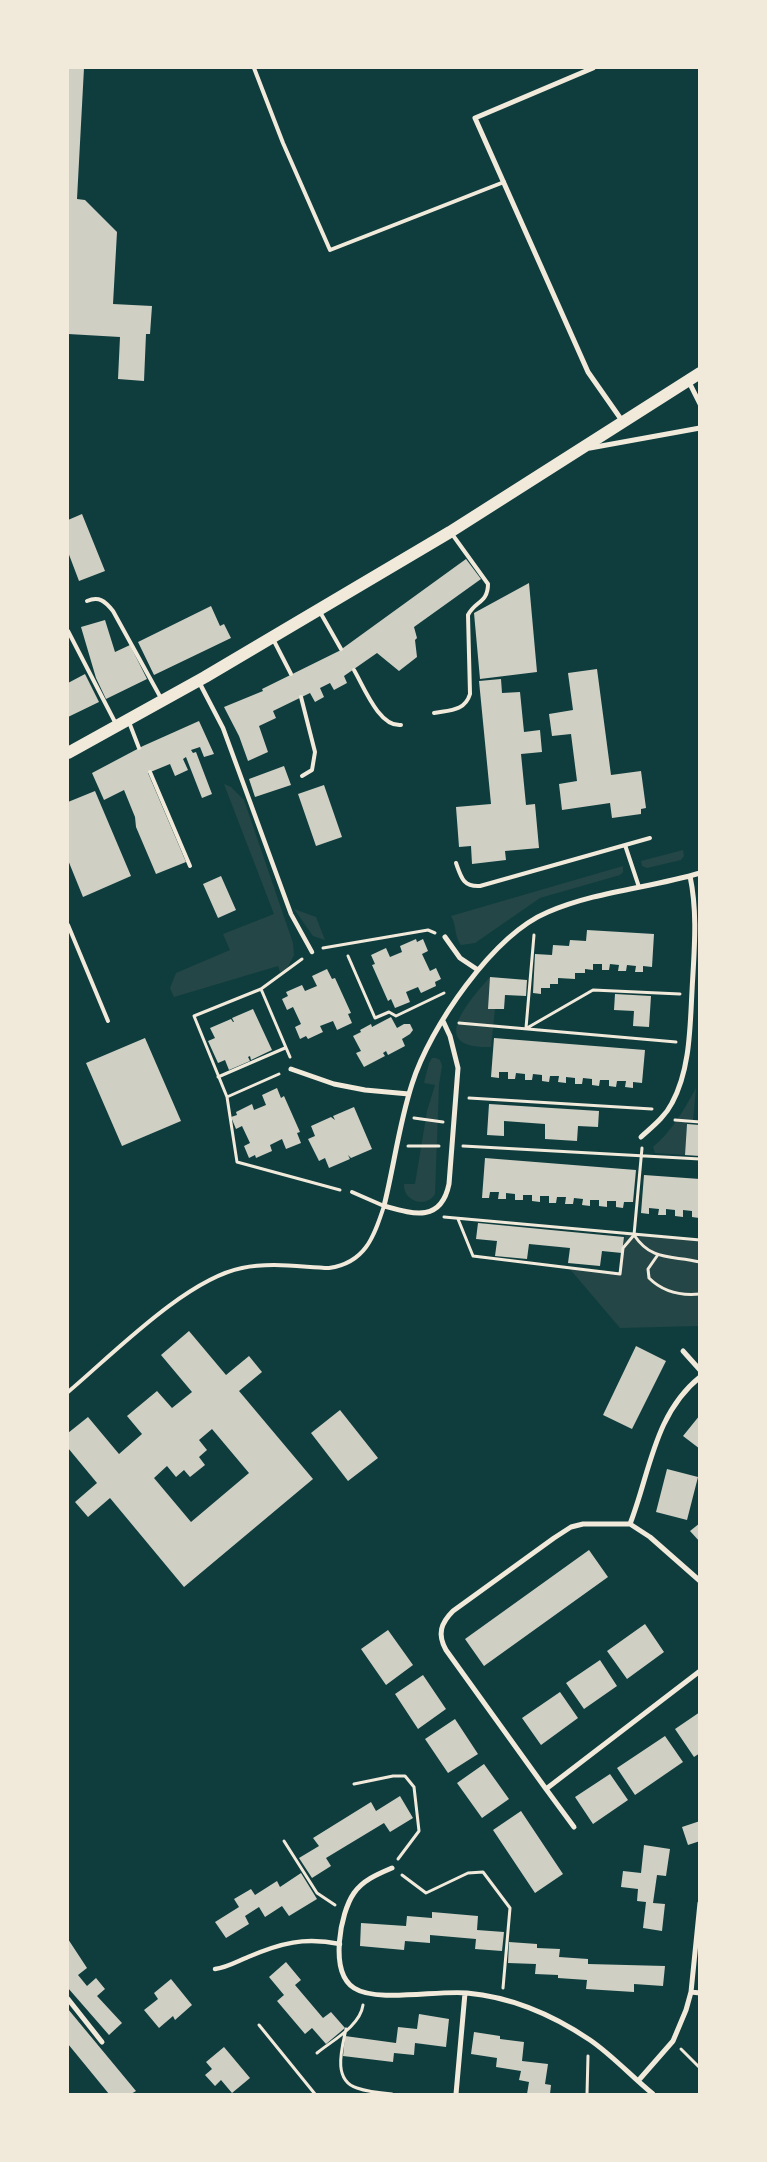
<!DOCTYPE html>
<style>
body{margin:0}
#map{position:relative;width:767px;height:2162px;overflow:hidden;background:#0f3d3e;font-family:Manrope,sans-serif}
canvas{display:block}
.frame{position:absolute;inset:0;border:69px solid #f1e9da;pointer-events:none}
</style>
<div id="map">
<canvas width="767" height="2162"></canvas>
<div class="frame"></div>
</div>
<script>
const ctx = document.querySelector('canvas').getContext('2d');
ctx.lineJoin = 'round';
function fillPath(path, color) { ctx.fillStyle = color; ctx.fill(path, 'evenodd'); }
function stroke(path, color, width, dash) { ctx.strokeStyle = color; ctx.lineWidth = width; ctx.lineCap = dash ? 'butt' : 'round'; ctx.setLineDash(dash || []); ctx.stroke(path); }
const green = new Path2D(`
 M224,784L231,787L244,800L293,943L294,955L286,971L280,972L278,966L174,997L170,988L176,973L230,950L223,934L274,914Z
 M683,850L684,856L681,860L647,868L642,866L641,861Z
 M623,866V872L620,875L540,898L475,943L461,945C454,937 457,925 451,916Z
 M294,909L316,917L325,940L313,936Z
 M490,977L495,1009L491,1047C426,1049 468,1002 490,977Z
 M432,1058H436L440,1060L442,1066L439,1085L435,1194C426,1209 403,1201 404,1184H415L427,1111L435,1085L424,1083L429,1063Z
 M696,1088L693,1121H687L685,1155L655,1153L653,1147C672,1131 684,1110 696,1088Z
 M625,1234L699,1240V1326L620,1328L569,1268L620,1274Z`);
const building = new Path2D(`
 M68,68H84L77,199L85,200L117,232L113,304L152,306L150,334H146L144,381L118,379L120,337L68,334Z
 M82,514L105,571L79,581L68,552V520Z
 M466,559L481,579L414,627L417,638L415,640L417,657L399,671L377,653L344,676L347,683L334,690L330,683L320,688L324,697L315,702L310,693L273,711L276,718L259,726L268,752L248,761L239,736L224,707L263,691L262,689L339,651Z
 M529,583L537,672L480,679L474,613Z
 M211,606L220,626L224,624L231,638L154,675L138,642Z
 M105,620L115,652L130,645L147,679L106,699L96,678L81,627Z
 M597,669L611,775L641,771L646,808L641,809V814L612,818L610,803L562,810L559,784L577,781L571,734L552,736L549,714L573,710L568,673Z
 M85,674L99,702L68,717V683Z
 M501,679L502,693L520,692L524,732L540,730L542,752L521,754L526,805L535,804L539,848L505,851L506,860L472,864L471,846L459,847L456,807L491,804L479,681Z
 M199,721L214,754L204,757L200,747L191,750L193,753L196,752L212,794L202,798L186,757L183,759L188,770L175,776L170,764L148,773L186,862L156,874L136,827L135,817L124,790L104,800L92,773L143,746Z
 M284,766L291,785L255,797L249,779Z
 M324,785L342,837L316,846L298,794Z
 M95,791L131,876L83,897L68,860V802Z
 M221,876L236,910L218,918L203,884Z
 M587,930L654,934L652,967L643,966V972H635L636,966L627,965L626,971H618L619,965L610,964L609,970H602V964H593V970L585,969V973H575V979L558,978V984H550V988H541V994L533,993L535,954L552,955L553,945L569,946L570,940L586,941Z
 M416,939L417,942L423,939L428,951L422,954L430,971L436,968L441,979L435,982L436,986L421,993L418,987L406,992L410,1002L395,1008L391,999L388,1001L372,965L375,964L371,955L386,948L390,957L402,952L400,946Z
 M327,969L332,979L335,978L351,1013L348,1014L352,1023L337,1030L333,1021L320,1026L323,1032L308,1039L306,1036L300,1039L295,1027L301,1024L293,1007L287,1010L282,999L288,996L286,992L302,985L305,991L317,986L312,976Z
 M490,977L527,980L526,996L505,995L504,1009H488Z
 M615,994L651,996L649,1027L633,1026L634,1011L614,1010Z
 M253,1009L272,1050L251,1060L250,1056L248,1057L250,1061L229,1070L225,1060L218,1063L208,1041L215,1038L210,1028L231,1019L233,1022H234L232,1018Z
 M391,1017L397,1028L404,1024H410L413,1030L410,1034L402,1039L405,1046L388,1055L386,1051L383,1053L385,1056L364,1067L356,1053L361,1051L353,1036L361,1032L360,1030L371,1024L372,1027Z
 M145,1038L181,1121L122,1146L86,1063Z
 M494,1038L645,1050L642,1083L633,1082V1088L625,1087L626,1081H617L616,1087L609,1086V1080H600L599,1086L592,1085V1079L583,1078L582,1084H575V1078L566,1077V1083L558,1082L559,1076H550L549,1082L542,1081V1075L533,1074L532,1080H525V1074L516,1073L515,1079H508V1072H499V1078L491,1077Z
 M277,1088L281,1098L284,1096L300,1132L297,1133L301,1143L286,1149L282,1139L270,1145L272,1151L256,1158L255,1155L249,1158L244,1146L250,1143L242,1126L236,1129L231,1117L237,1115L236,1112L252,1104L254,1110L266,1105L262,1095Z
 M489,1104L599,1111L598,1127L578,1126L577,1141L545,1139V1124L504,1121V1136L487,1135Z
 M354,1107L372,1149L351,1158L348,1155L350,1159L329,1168L325,1158L319,1161L308,1139L315,1136L311,1126L331,1117L335,1120L333,1116Z
 M687,1124L700,1125V1156L685,1155Z
 M485,1158L636,1170L633,1202H624L623,1208L616,1207V1201H607V1207L599,1206V1200H590V1206L582,1205L583,1199L574,1198L573,1204H565L566,1197H557L556,1203H549V1196H540V1202L532,1201V1195H523V1200H515V1194L506,1193V1199H498L499,1192H490L489,1198H482Z
 M644,1175L700,1179L699,1218L692,1217V1211L683,1210V1217L675,1216V1210L666,1209V1215H658L659,1209L649,1208V1214L641,1213Z
 M478,1223L624,1237L622,1253L602,1251L600,1266L568,1263L570,1248L529,1244L527,1259L495,1256L497,1241L476,1239Z
 M189,1331L226,1375L249,1356L262,1372L239,1391L313,1479L184,1587L110,1498L88,1517L75,1502L97,1483L68,1448V1433L88,1417L119,1454L142,1434L127,1416L157,1391L172,1408L192,1392L161,1355ZM212,1429L249,1473L191,1522L154,1478L167,1466L176,1477L184,1470L190,1477L205,1465L199,1457L207,1450L199,1440Z
 M636,1346L666,1361L632,1429L603,1415Z
 M340,1410L378,1458L348,1481L311,1433Z
 M700,1415V1449L683,1436Z
 M667,1469L698,1477L687,1520L656,1512Z
 M700,1523V1542L690,1531Z
 M589,1550L608,1577L484,1666L465,1639Z
 M645,1624L664,1652L627,1679L607,1651Z
 M388,1630L413,1665L386,1685L361,1649Z
 M600,1660L617,1686L584,1709L566,1683Z
 M423,1675L446,1709L418,1729L395,1694Z
 M560,1692L578,1718L541,1745L522,1718Z
 M700,1712V1753L694,1757L675,1729Z
 M455,1719L478,1754L448,1773L425,1739Z
 M665,1736L683,1762L635,1795L617,1768Z
 M484,1764L509,1799L482,1818L457,1783Z
 M610,1774L628,1800L593,1824L575,1797Z
 M400,1796L413,1818L390,1832L384,1823L326,1858L331,1866L312,1878L299,1858L319,1846L313,1838L371,1802L376,1811Z
 M521,1811L563,1874L535,1893L493,1830Z
 M700,1821V1841L688,1845L682,1827Z
 M644,1845L670,1849L666,1876L657,1875L653,1903L665,1904L662,1931L643,1928L646,1902L637,1901L638,1889L621,1887L623,1871L641,1873Z
 M301,1873L317,1899L289,1916L282,1906L265,1917L259,1907L245,1916L249,1924L226,1938L215,1922L239,1907L234,1899L251,1889L255,1895L277,1881L280,1887Z
 M432,1912L478,1916L477,1930L504,1932L502,1951L475,1949L476,1939L430,1935V1943L405,1941L404,1950L360,1946L361,1923L406,1926L407,1916L432,1918Z
 M68,1939L87,1968L78,1975L87,1986L96,1978L105,1989L97,1996L122,2023L109,2035L68,1988Z
 M509,1942L537,1944V1948L560,1949L559,1957L588,1959V1964L665,1966L663,1986L634,1984V1992L586,1989L587,1980L558,1978V1975L535,1974L536,1964L508,1963Z
 M286,1962L301,1980L295,1985L323,2018L331,2012L345,2028L326,2044L312,2028L305,2034L277,2001L284,1995L269,1977Z
 M171,1979L192,2005L175,2020L173,2016L159,2028L144,2010L158,1999L154,1993Z
 M68,2009L136,2091L131,2094H109L68,2044Z
 M419,2014L449,2019L446,2047L415,2043L414,2055L394,2053L393,2062L343,2056L345,2036L396,2043L398,2027L417,2029Z
 M474,2032L500,2036V2039L524,2042L522,2061L548,2064L545,2084L551,2085L550,2094H527L529,2082L519,2080L521,2071L496,2067L497,2058L471,2054Z
 M224,2047L250,2078L232,2093L221,2080L215,2086L205,2075L212,2069L206,2062Z`);
const path = new Path2D(`
 M323,948L428,930L435,933
 M348,956L375,1018L389,1012L396,1016L444,993
 M261,989L302,959
 M459,1023L676,1042
 M526,1028L534,935
 M527,1028L593,990L680,994
 M279,1074L227,1097L194,1016L261,989L290,1057
 M218,1077L285,1048
 M227,1097L237,1162L340,1190
 M469,1098L652,1109
 M414,1118L443,1122
 M675,1120L700,1122
 M408,1146H439
 M463,1146L700,1159
 M444,1217L700,1240
 M458,1219L473,1256L620,1274L623,1248L634,1235L642,1148
 M634,1235C652,1262 672,1255 700,1262
 M657,1256L648,1269L649,1278C663,1292 680,1296 700,1294
 M354,1784L393,1776H405L414,1787L419,1831L398,1859
 M284,1841L317,1893L335,1905
 M402,1875L426,1893L468,1873L483,1872L510,1908L503,1988
 M259,2025L315,2094
 M346,2029C342,2048 332,2080 357,2088C368,2092 380,2093 392,2094
 M681,2049L700,2068
 M317,2053C333,2040 360,2026 363,2005
 M587,2094L588,2056`);
const service = new Path2D(`
 M254,68L283,143L330,250L504,182
 M87,601C99,596 105,601 113,611L162,700
 M320,612L341,649
 M68,631L116,724
 M273,639L291,674
 M354,670C364,687 379,727 401,725
 M301,697L315,752L312,770L302,776
 M434,713C450,710 465,711 470,694L468,615C475,601 488,603 488,584L452,534
 M129,722L139,748
 M150,772L190,866
 M625,845L639,887
 M456,863C461,877 463,887 480,886L650,838
 M68,925L108,1021
 M68,1392C112,1355 186,1279 242,1268C271,1262 301,1267 329,1268C365,1263 374,1237 384,1206L352,1192`);
const pedestrian = new Path2D(`
 M199,682L223,728L291,914L312,952
 M215,1969C226,1968 238,1961 248,1957C281,1943 304,1937 340,1944`);
const minor = new Path2D(`
 M593,68L475,118L588,372L623,422
 M689,382L700,404
 M590,448L700,428
 M445,937L460,958L478,970
 M443,1021L450,1036L458,1068L449,1184C441,1223 413,1214 384,1206C394,1166 399,1124 412,1084C430,1027 493,935 548,912C597,891 650,888 700,873
 M291,1069L334,1084L365,1090L409,1094
 M641,1137C652,1127 665,1117 672,1103C690,1070 690,1028 692,991C694,952 698,914 690,876
 M683,1351L700,1370
 M630,1524C650,1473 654,1414 700,1377
 M700,1581L650,1537L630,1524H583L571,1527L554,1538L453,1611C441,1623 437,1634 446,1650L546,1789L700,1671
 M546,1789L574,1827
 M392,1868C378,1874 363,1880 354,1893C340,1913 329,1972 354,1988C377,2003 438,1990 467,1993C511,1997 553,2015 590,2040C612,2055 632,2077 653,2094
 M691,1992L700,1993
 M68,1999L102,2042
 M638,2081L673,2041L686,2010L691,1992L700,1903
 M456,2094L465,1993`);
const primary = new Path2D(`
 M68,753L205,677L450,532L700,373`);
fillPath(green, '#244646');
fillPath(building, '#cfcfc3');
stroke(path, '#f1e9da', 3);
stroke(service, '#f1e9da', 4);
stroke(pedestrian, '#f1e9da', 4.5);
stroke(minor, '#f1e9da', 5);
stroke(primary, '#f1e9da', 12);
</script>
